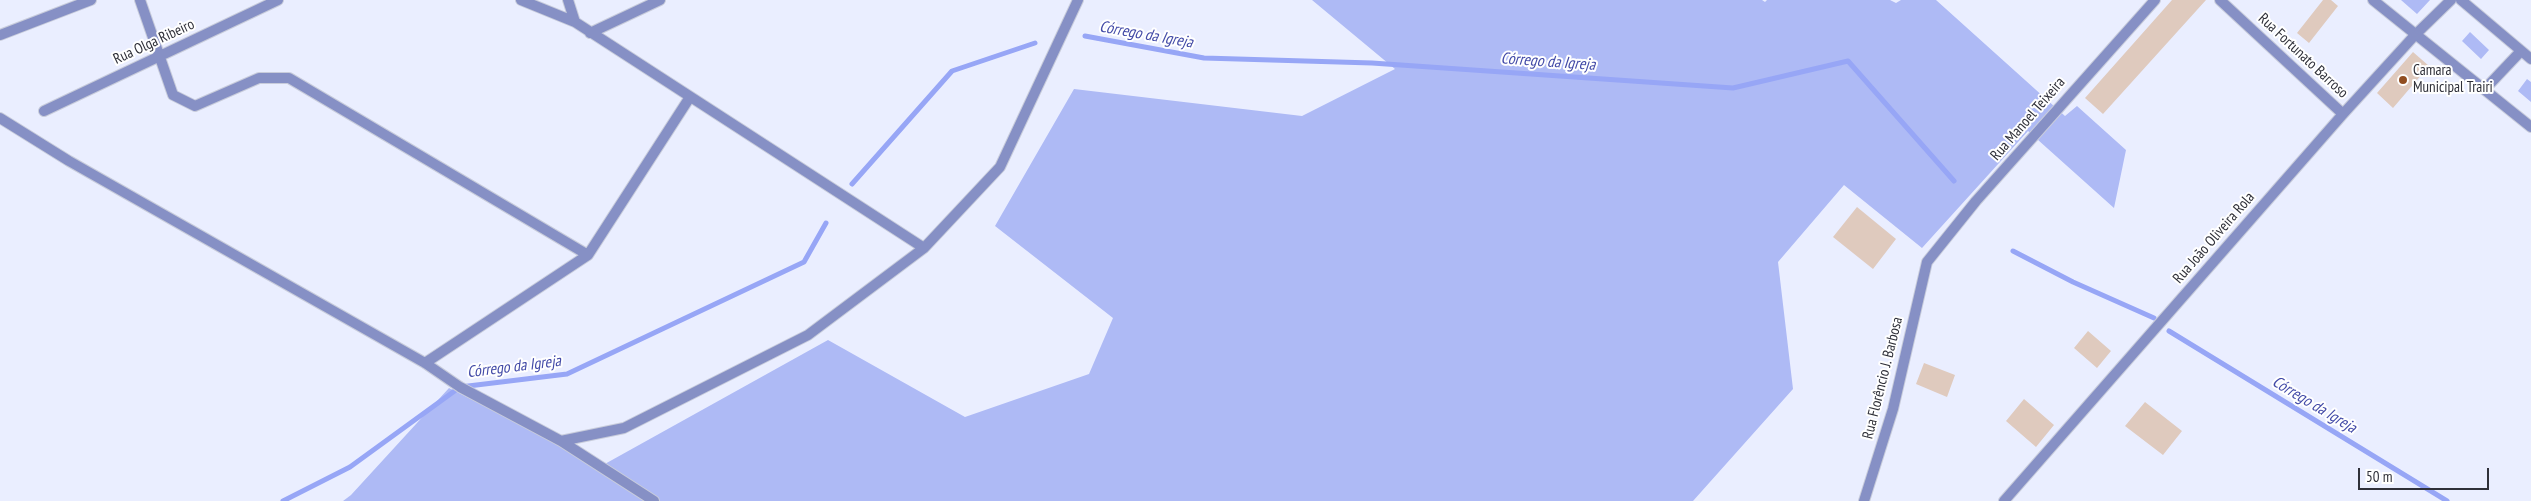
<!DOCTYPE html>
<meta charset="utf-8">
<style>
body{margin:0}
#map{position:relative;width:2531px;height:501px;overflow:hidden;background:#eaeeff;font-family:"PT Sans Narrow",sans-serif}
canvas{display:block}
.scale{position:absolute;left:2358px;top:468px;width:131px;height:22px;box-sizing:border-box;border:2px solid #2f3039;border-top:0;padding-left:6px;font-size:15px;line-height:18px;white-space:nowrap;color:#2f3039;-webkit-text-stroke:4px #fff;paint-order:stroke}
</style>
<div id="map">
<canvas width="2531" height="501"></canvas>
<div class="scale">50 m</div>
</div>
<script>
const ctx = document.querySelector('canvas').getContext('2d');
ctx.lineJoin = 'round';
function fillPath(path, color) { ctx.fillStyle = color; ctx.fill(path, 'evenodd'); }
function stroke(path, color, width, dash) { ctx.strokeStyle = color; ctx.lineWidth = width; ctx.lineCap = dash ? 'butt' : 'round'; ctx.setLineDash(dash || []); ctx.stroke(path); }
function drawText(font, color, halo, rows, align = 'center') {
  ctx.font = font + ' "PT Sans Narrow",sans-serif'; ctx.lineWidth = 4; ctx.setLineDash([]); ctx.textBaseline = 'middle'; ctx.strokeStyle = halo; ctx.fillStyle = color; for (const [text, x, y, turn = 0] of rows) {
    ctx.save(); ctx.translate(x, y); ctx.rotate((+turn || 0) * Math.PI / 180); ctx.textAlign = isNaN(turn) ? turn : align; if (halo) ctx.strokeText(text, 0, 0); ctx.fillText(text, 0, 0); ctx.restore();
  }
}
const green = new Path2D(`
 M1312,0H1762L1765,2L1767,0H1890L1896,3L1901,0H1936L2065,116L2077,106L2126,150L2114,208L2028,131L1922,248L1844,185L1778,262L1793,389L1693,501H343L351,495L449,388L603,465L828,340L965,417L1089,374L1113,318L995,226L1074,89L1302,116L1395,69Z
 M2401,0H2430L2417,14Z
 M2470,32L2489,50L2481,59L2462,41Z
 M2527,79L2531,82V102L2518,91Z`);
const stream = new Path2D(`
 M1085,36L1204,58L1372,63L1733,88L1848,61L1954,181
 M852,184L952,71L1035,43
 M2013,251L2073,282L2154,318
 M2169,331L2447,501
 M283,501L350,467L460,387L567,374L804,262L826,223`);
const building = new Path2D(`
 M2172,0H2206L2103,114L2085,98Z
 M2323,0H2331L2338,6L2309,43L2297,33Z
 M2413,52L2429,66L2393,108L2377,93Z
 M1857,207L1896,239L1873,269L1833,237Z
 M2088,331L2111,351L2097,368L2074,348Z
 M1924,363L1955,375L1947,397L1916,384Z
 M2024,399L2054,425L2036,447L2006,421Z
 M2145,402L2182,431L2163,455L2125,426Z`);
const minor = new Path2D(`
 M140,0L173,95L195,106L259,78H289L588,255
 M521,0L575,22L924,248
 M568,0L575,22
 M2220,0L2343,114
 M2373,0L2531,127
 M2461,0L2531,59
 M590,33L660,0
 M0,35L91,0
 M2485,89L2521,51
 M44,111L278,0
 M0,118L69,161L425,363L460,387L561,441L654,501
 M425,363L588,255L690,97
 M561,441L624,428L808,335L924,248L1000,167L1078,0
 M1864,501L1893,409L1927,262L1976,201L2155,0
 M2004,501L2343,114L2415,35L2451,0`);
const markers = [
 [2403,80,5,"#914d20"]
];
const streetNames = [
 ["Rua Olga Ribeiro",154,42,-25],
 ["Rua Fortunato Barroso",2303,56,43],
 ["Rua Manoel Teixeira",2028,119,-49],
 ["Rua João Oliveira Rola",2214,238,-49],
 ["Rua Florêncio J. Barbosa",1883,378,-76]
];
const poiNames = [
 ["Camara",2413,71],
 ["Municipal Trairi",2413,88]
];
const waterNames = [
 ["Córrego da Igreja",1146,35,10],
 ["Córrego da Igreja",1548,62,4],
 ["Córrego da Igreja",514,367,-7],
 ["Córrego da Igreja",2314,405,31]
];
fillPath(green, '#aebaf5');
stroke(stream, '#97a6f6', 5);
fillPath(building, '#dfcabe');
stroke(minor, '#c8ccdb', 12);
stroke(minor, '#8690c5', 10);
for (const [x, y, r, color] of markers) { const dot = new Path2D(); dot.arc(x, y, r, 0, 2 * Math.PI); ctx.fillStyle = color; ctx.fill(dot); stroke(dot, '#fff', 2); }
drawText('15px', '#2f3039', '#fff', streetNames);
drawText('15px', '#2f3039', '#fff', poiNames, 'left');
drawText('italic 16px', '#424aa7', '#fff', waterNames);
</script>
